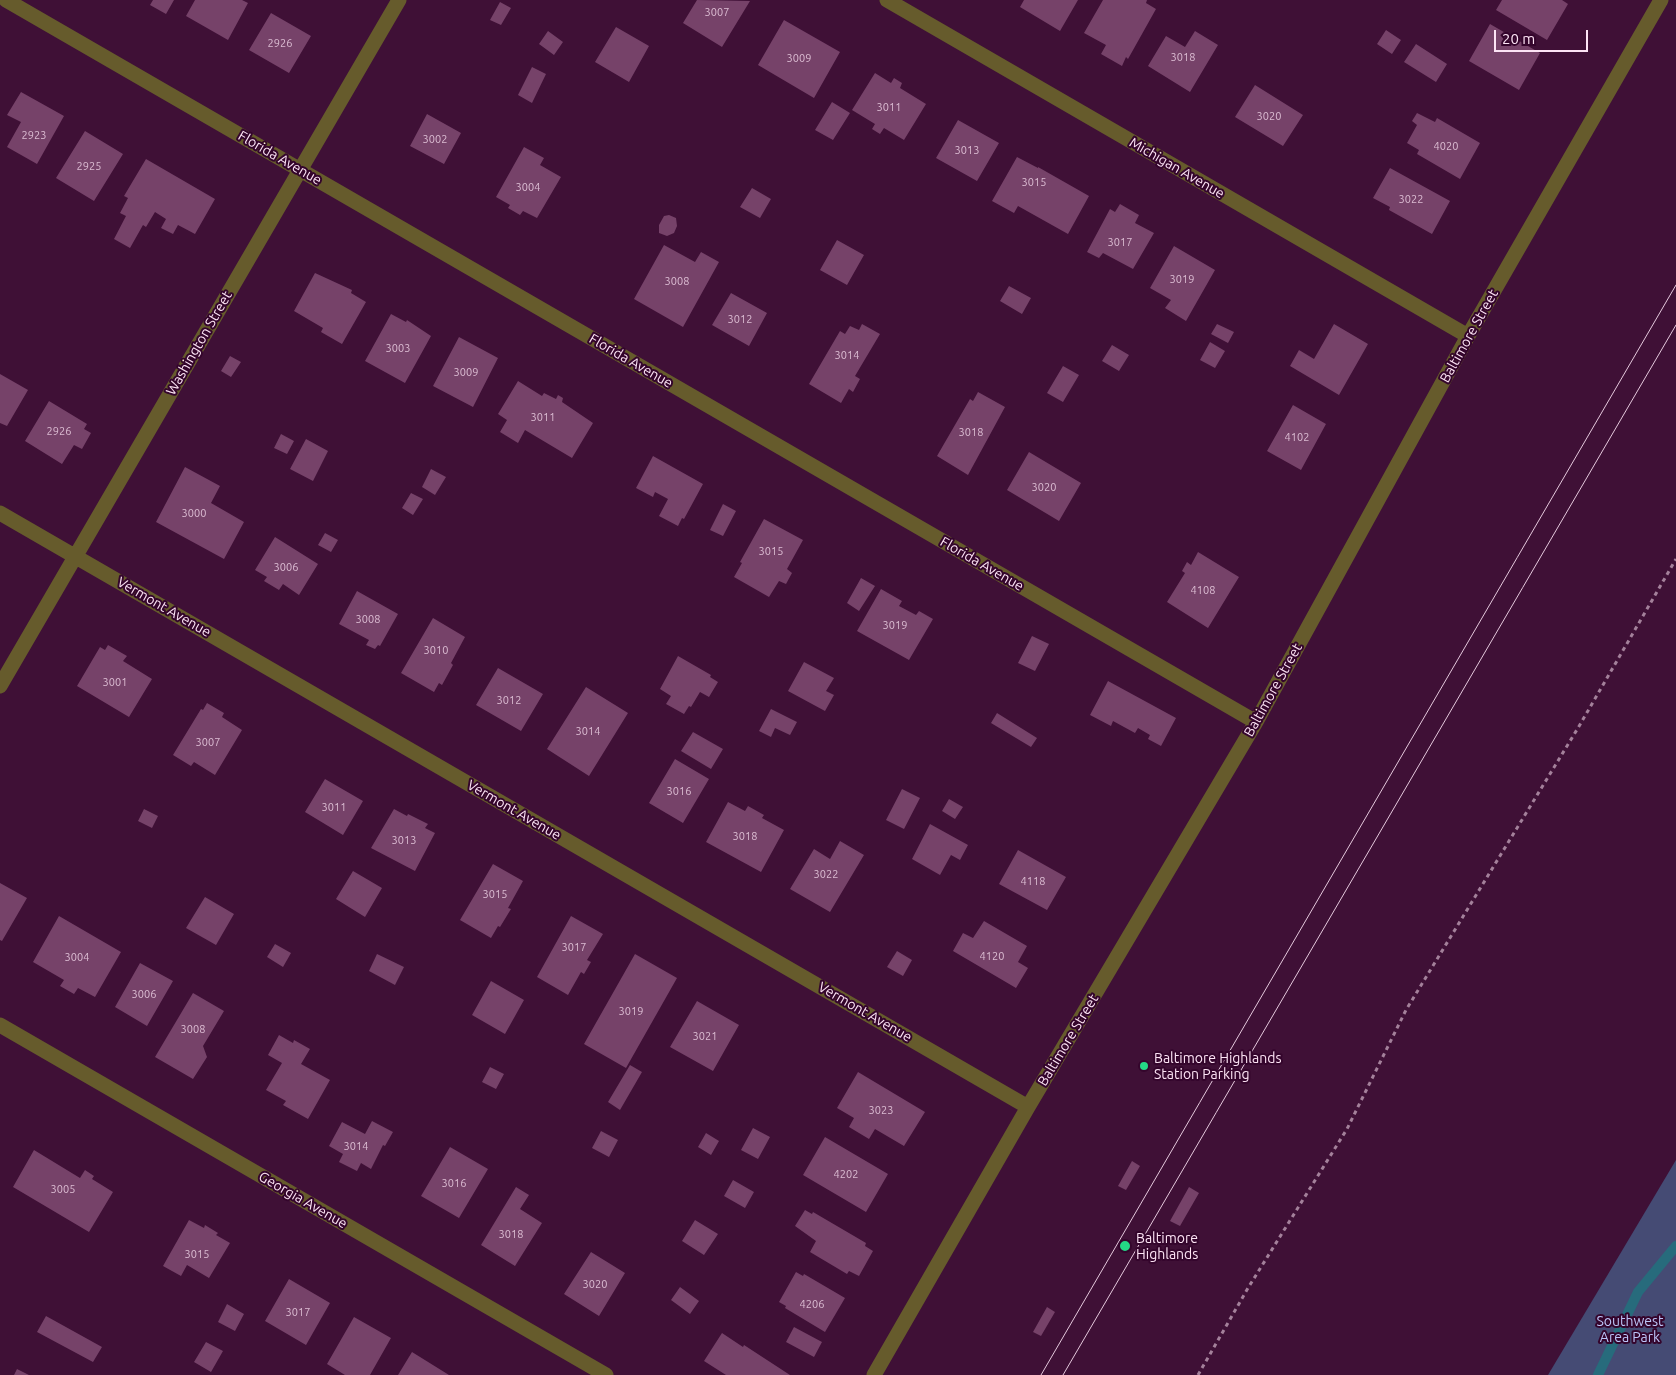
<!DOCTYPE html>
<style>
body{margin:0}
#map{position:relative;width:1676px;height:1375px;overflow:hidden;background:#3f1036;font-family:Ubuntu,sans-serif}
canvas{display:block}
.scale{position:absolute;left:1494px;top:30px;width:94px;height:22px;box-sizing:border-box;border:2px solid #fde4f5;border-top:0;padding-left:6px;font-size:15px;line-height:18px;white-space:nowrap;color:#fde4f5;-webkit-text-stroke:4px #34052c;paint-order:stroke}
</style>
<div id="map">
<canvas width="1676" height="1375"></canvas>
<div class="scale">20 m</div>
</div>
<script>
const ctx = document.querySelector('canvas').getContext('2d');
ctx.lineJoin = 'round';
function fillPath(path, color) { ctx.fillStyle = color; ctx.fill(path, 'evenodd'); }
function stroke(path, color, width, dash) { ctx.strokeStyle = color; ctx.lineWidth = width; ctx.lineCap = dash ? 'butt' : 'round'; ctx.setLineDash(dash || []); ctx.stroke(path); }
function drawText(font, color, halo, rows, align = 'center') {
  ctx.font = font + ' Ubuntu,sans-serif'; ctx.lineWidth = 4; ctx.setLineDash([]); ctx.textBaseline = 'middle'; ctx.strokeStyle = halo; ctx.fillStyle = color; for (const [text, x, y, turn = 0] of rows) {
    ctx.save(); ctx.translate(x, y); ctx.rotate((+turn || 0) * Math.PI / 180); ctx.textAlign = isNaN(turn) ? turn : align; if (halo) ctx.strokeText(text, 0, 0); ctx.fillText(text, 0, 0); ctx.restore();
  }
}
const green = new Path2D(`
 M1676,1160V1375H1548Z`);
const stream = new Path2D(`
 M1598,1375L1638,1292L1676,1246`);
const building = new Path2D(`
 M153,0H174L166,14L150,5Z
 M195,0H242L248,3L228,40L186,16Z
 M697,0L750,1L722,47L683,23Z
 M1024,0H1078L1060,31L1020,7Z
 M1103,0H1147L1146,3L1156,9L1128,59L1126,57L1122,66L1101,54L1106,45L1084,33Z
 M1502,0H1562L1568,4L1547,40L1496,10Z
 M500,2L511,8L501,25L490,20Z
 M271,13L311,36L289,73L249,50Z
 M784,20L840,52L814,98L758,65Z
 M1490,24L1540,53L1519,90L1469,61Z
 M616,27L649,46L629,82L595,62Z
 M1386,30L1401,40L1392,54L1377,44Z
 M548,31L563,42L554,55L539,44Z
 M1195,31L1218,45L1190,92L1148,66L1166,36L1185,47Z
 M1416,44L1447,64L1436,82L1404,62Z
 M532,67L546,74L532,103L518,95Z
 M875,73L891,83L894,78L902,83L900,88L926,104L904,140L884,128L880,134L872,129L875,124L852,110Z
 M1255,85L1303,115L1283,146L1235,117Z
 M21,92L64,116L37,164L7,147L21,122L7,115Z
 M832,102L850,113L833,140L815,130Z
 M1417,113L1435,122L1437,118L1480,143L1460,179L1417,154L1419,150L1407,143L1417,125L1412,121Z
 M427,114L461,133L444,164L410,146Z
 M958,120L999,143L977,181L936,158Z
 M85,131L123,154L94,201L56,178Z
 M524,147L544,158L540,165L561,177L537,218L523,211L520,215L508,208L510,205L496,197Z
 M1017,157L1038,168V167L1089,196L1068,234L1018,206L1014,213L992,201Z
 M146,159L215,199L195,234L178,225L173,234L161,228L166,219L155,212L146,227L143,225L130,248L114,239L126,216L120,213L128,198L124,196Z
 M1390,168L1450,201L1432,234L1389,210L1390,207L1373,198Z
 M752,188L771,199L760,218L740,207Z
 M1120,204L1139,215L1135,223L1154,233L1133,269L1103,253L1099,258L1087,252L1110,209L1115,212Z
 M669,215L676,218L677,226L674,233L667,236L659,233V225L664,216Z
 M837,240L864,255L847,285L820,270Z
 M664,245L695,262L701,252L719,262L683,327L634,299Z
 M1174,246L1215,270L1186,321L1165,308L1171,300L1150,288Z
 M315,273L352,290L351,293L366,302L342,344L321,332L323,328L294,311Z
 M1009,286L1031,298L1022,314L1000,301Z
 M731,293L767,313L749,346L712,325Z
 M391,314L406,322L407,320L431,336L405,383L365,361Z
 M862,324L880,334L855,376L860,379L853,392L849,389L841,403L809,384L840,331L845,334L850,326L859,330Z
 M1217,324L1234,332L1228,343L1211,334Z
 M1334,324L1368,344L1339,395L1290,366L1299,350L1314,359Z
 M459,337L498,358L473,407L433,386Z
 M1210,342L1225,351L1215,368L1200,360Z
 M1112,345L1129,355L1119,371L1102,361Z
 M230,356L241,362L231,377L221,371Z
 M1063,366L1079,375L1063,402L1047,393Z
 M0,374L28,390L7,426L0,423Z
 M518,381L542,396L544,393L556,399L558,395L563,398L562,402L593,423L572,458L525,430L518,443L500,432L507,420L498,414Z
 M978,392L1005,407L968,475L937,456L970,399L973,401Z
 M49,401L87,424L84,429L91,433L82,449L74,445L62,464L25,441Z
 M1293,405L1326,424L1301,470L1267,451Z
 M281,434L294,441L287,454L274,448Z
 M306,439L328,451L313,481L290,469Z
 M1029,452L1081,483L1059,521L1007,490Z
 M653,456L703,484L684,519L682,518L678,526L659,516L668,499L655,492L653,497L636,488Z
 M185,467L220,486L211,503L244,522L224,559L156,522Z
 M431,469L446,477L435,495L422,487Z
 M411,493L423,499L413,515L402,508Z
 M723,504L736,511L723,536L710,530Z
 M764,519L803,540L787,569L792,573L786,584L779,581L769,597L734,577L742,563L740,562Z
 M325,533L338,540L331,552L318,545Z
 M275,537L318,564L299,595L283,584L279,590L264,581L267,577L255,570Z
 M1198,552L1239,577L1208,628L1167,602L1185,573L1182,571L1187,562L1191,565Z
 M861,578L875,586L859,611L847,603Z
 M881,589L902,601L899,606L916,615L919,611L933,619L909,660L857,631Z
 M357,591L398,614L380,646L378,645L375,649L366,645L369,640L339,624Z
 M433,618L465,637L451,663L453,665L442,685L439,683L434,692L401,673Z
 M1032,636L1049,644L1035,671L1018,663Z
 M108,645L127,656L123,661L152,679L129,717L77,686L100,647L105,650Z
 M678,656L711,675L710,677L718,682L709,697L700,692L691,707L689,706L684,714L666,704L671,696L660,689Z
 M804,662L834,678L826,691L834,695L825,711L788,691Z
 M498,668L543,694L521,731L476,705Z
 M1108,681L1176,718L1161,746L1148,739L1150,735L1138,728L1135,733L1113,721L1111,726L1090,715Z
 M586,687L628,713L589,776L547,749Z
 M207,703L224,713L222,717L242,730L215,775L194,762L191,766L173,755L201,709L203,710Z
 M771,709L797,722L790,735L775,728L771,737L759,731Z
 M997,713L1037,738L1031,747L991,723Z
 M693,732L723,749L711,769L681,751Z
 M675,759L709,779L683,823L649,803Z
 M325,779L363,801L343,835L305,812Z
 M902,789L920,798L904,829L886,820Z
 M949,799L963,807L955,819L942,811Z
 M728,802L745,811L748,806L764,815L762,818L784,830L761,872L706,842Z
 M144,809L158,816L152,828L138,821Z
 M394,809L407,816L408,814L428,824L425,828L435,833L415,871L371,848Z
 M930,824L968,845L960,860L951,855L940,875L912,859Z
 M840,841L864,855L830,912L790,889L814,849L830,859Z
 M1018,850L1066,877L1047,910L999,884Z
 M493,864L523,881L508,908L511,909L500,927L498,926L491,938L460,920Z
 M353,871L382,888L365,917L336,899Z
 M0,883L27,898L2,941L0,940Z
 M205,897L234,914L216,945L186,928Z
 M59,916L121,952L95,997L78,988L74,994L60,986L64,980L33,962Z
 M571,916L603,934L587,960L591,962L584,974L581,972L568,995L537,977Z
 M984,921L1027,946L1018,962L1028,968L1016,988L953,951L963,933L973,938Z
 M275,944L291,953L283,967L267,957Z
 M897,951L912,960L903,976L887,967Z
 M377,954L404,967L395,985L369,971Z
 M635,954L677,978L626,1068L584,1044Z
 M140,963L173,981L147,1026L115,1007Z
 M491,981L524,1000L505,1034L472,1015Z
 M193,993L224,1011L203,1046L207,1057L193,1079L155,1057Z
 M697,1001L739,1025L713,1071L670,1047Z
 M279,1035L293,1043L294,1040L310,1049L301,1064L330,1080L308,1119L283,1105L286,1101L266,1090L282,1063L268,1055Z
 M630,1065L642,1072L620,1110L608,1102Z
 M490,1067L504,1074L496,1089L482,1082Z
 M858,1072L925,1112L904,1146L875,1129L869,1139L849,1127L854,1118L837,1108Z
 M372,1121L393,1132L385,1146L383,1145L371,1169L361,1163L357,1171L339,1162L343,1154L329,1146L342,1122L365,1134Z
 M753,1128L770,1137L758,1159L741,1150Z
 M601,1131L618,1140L609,1157L592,1148Z
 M706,1133L719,1141L711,1155L698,1147Z
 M825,1137L888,1174L866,1212L803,1175Z
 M450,1147L488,1169L459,1218L421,1196Z
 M34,1150L80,1178L85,1170L94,1176L92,1179L113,1192L89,1232L13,1187Z
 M1132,1161L1140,1166L1126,1190L1118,1186Z
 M733,1180L754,1192L745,1208L724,1196Z
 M516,1187L529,1195L520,1209L542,1223L515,1266L481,1245Z
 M1189,1187L1199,1193L1180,1226L1170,1221Z
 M805,1210L812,1214L813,1212L866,1243L865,1246L873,1251L859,1276L849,1271L847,1274L810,1252L816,1241L795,1226Z
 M189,1220L204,1228L205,1225L218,1233L216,1235L230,1243L209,1278L187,1265L181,1276L163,1266Z
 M695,1220L718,1234L704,1255L682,1241Z
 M591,1252L625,1273L599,1316L564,1294Z
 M796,1272L803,1276L804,1274L845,1298L825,1332L785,1308L786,1306L779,1302Z
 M289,1279L330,1303L306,1345L265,1321Z
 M680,1287L699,1301L690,1314L671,1300Z
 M227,1304L244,1314L235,1331L218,1322Z
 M1047,1307L1055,1312L1041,1336L1033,1332Z
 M46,1316L102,1347L93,1362L37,1332Z
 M354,1317L391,1338L370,1375H345L327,1364Z
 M794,1327L822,1342L814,1357L786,1342Z
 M722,1333L743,1347L744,1345L790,1375H726L704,1361Z
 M206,1342L223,1351L211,1372L194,1362Z
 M412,1352L449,1375H398Z
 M17,1369L29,1375H14Z`);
const path = new Path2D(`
 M1198,1375L1248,1288L1347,1129L1406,1010L1578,728L1676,559`);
const street = new Path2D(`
 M6,0L1256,722
 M887,0L1468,336
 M0,513L1028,1107
 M0,686L399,0
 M0,1025L606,1375
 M874,1375L1028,1107L1256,722L1468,336L1661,0`);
const tram = new Path2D(`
 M1041,1375L1676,285
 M1063,1375L1676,325`);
const markers = [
 [1144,1066,5,"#24d886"],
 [1125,1246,6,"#24d886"]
];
const numberNames = [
 ["3007",717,12],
 ["2926",280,43],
 ["3018",1183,57],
 ["3009",799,58],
 ["3011",889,107],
 ["3020",1269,116],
 ["2923",34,135],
 ["3002",435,139],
 ["4020",1446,146],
 ["3013",967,150],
 ["2925",89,166],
 ["3015",1034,182],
 ["3004",528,187],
 ["3022",1411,199],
 ["3017",1120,242],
 ["3019",1182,279],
 ["3008",677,281],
 ["3012",740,319],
 ["3003",398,348],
 ["3014",847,355],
 ["3009",466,372],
 ["3011",543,417],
 ["2926",59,431],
 ["3018",971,432],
 ["4102",1297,437],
 ["3020",1044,487],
 ["3000",194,513],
 ["3015",771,551],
 ["3006",286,567],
 ["4108",1203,590],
 ["3008",368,619],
 ["3019",895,625],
 ["3010",436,650],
 ["3001",115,682],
 ["3012",509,700],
 ["3014",588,731],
 ["3007",208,742],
 ["3016",679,791],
 ["3011",334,807],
 ["3018",745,836],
 ["3013",404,840],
 ["3022",826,874],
 ["4118",1033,881],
 ["3015",495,894],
 ["3017",574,947],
 ["4120",992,956],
 ["3004",77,957],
 ["3006",144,994],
 ["3019",631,1011],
 ["3008",193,1029],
 ["3021",705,1036],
 ["3023",881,1110],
 ["3014",356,1146],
 ["4202",846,1174],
 ["3016",454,1183],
 ["3005",63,1189],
 ["3018",511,1234],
 ["3015",197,1254],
 ["3020",595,1284],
 ["4206",812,1304],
 ["3017",298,1312]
];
const streetNames = [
 ["Florida Avenue",280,158,30],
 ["Michigan Avenue",1177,168,30],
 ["Baltimore Street",1469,336,-61],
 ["Washington Street",199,343,-60],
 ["Florida Avenue",631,361,30],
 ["Florida Avenue",982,564,30],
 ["Vermont Avenue",164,607,30],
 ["Baltimore Street",1273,690,-61],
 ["Vermont Avenue",514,810,30],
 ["Vermont Avenue",865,1012,30],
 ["Baltimore Street",1068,1040,-59],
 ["Georgia Avenue",303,1200,30]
];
const poiNames = [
 ["Baltimore Highlands",1154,1058],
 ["Station Parking",1154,1074],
 ["Baltimore",1136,1238],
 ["Highlands",1136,1254]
];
const parkNames = [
 ["Southwest",1630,1321],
 ["Area Park",1630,1337]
];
fillPath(green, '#454b74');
stroke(stream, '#276b7c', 10);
fillPath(building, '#764269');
stroke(path, '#a4819b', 3, [4, 4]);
stroke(street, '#665b2c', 15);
stroke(tram, '#e5c9dd', 1);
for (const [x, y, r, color] of markers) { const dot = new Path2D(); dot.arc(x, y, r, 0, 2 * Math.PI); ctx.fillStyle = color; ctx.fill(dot); stroke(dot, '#34052c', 2); }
drawText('11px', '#dbbcd2', null, numberNames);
drawText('14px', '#fde4f5', '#34052c', streetNames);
drawText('14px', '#fde4f5', '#34052c', poiNames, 'left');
drawText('14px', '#bdc6f9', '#34052c', parkNames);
</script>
